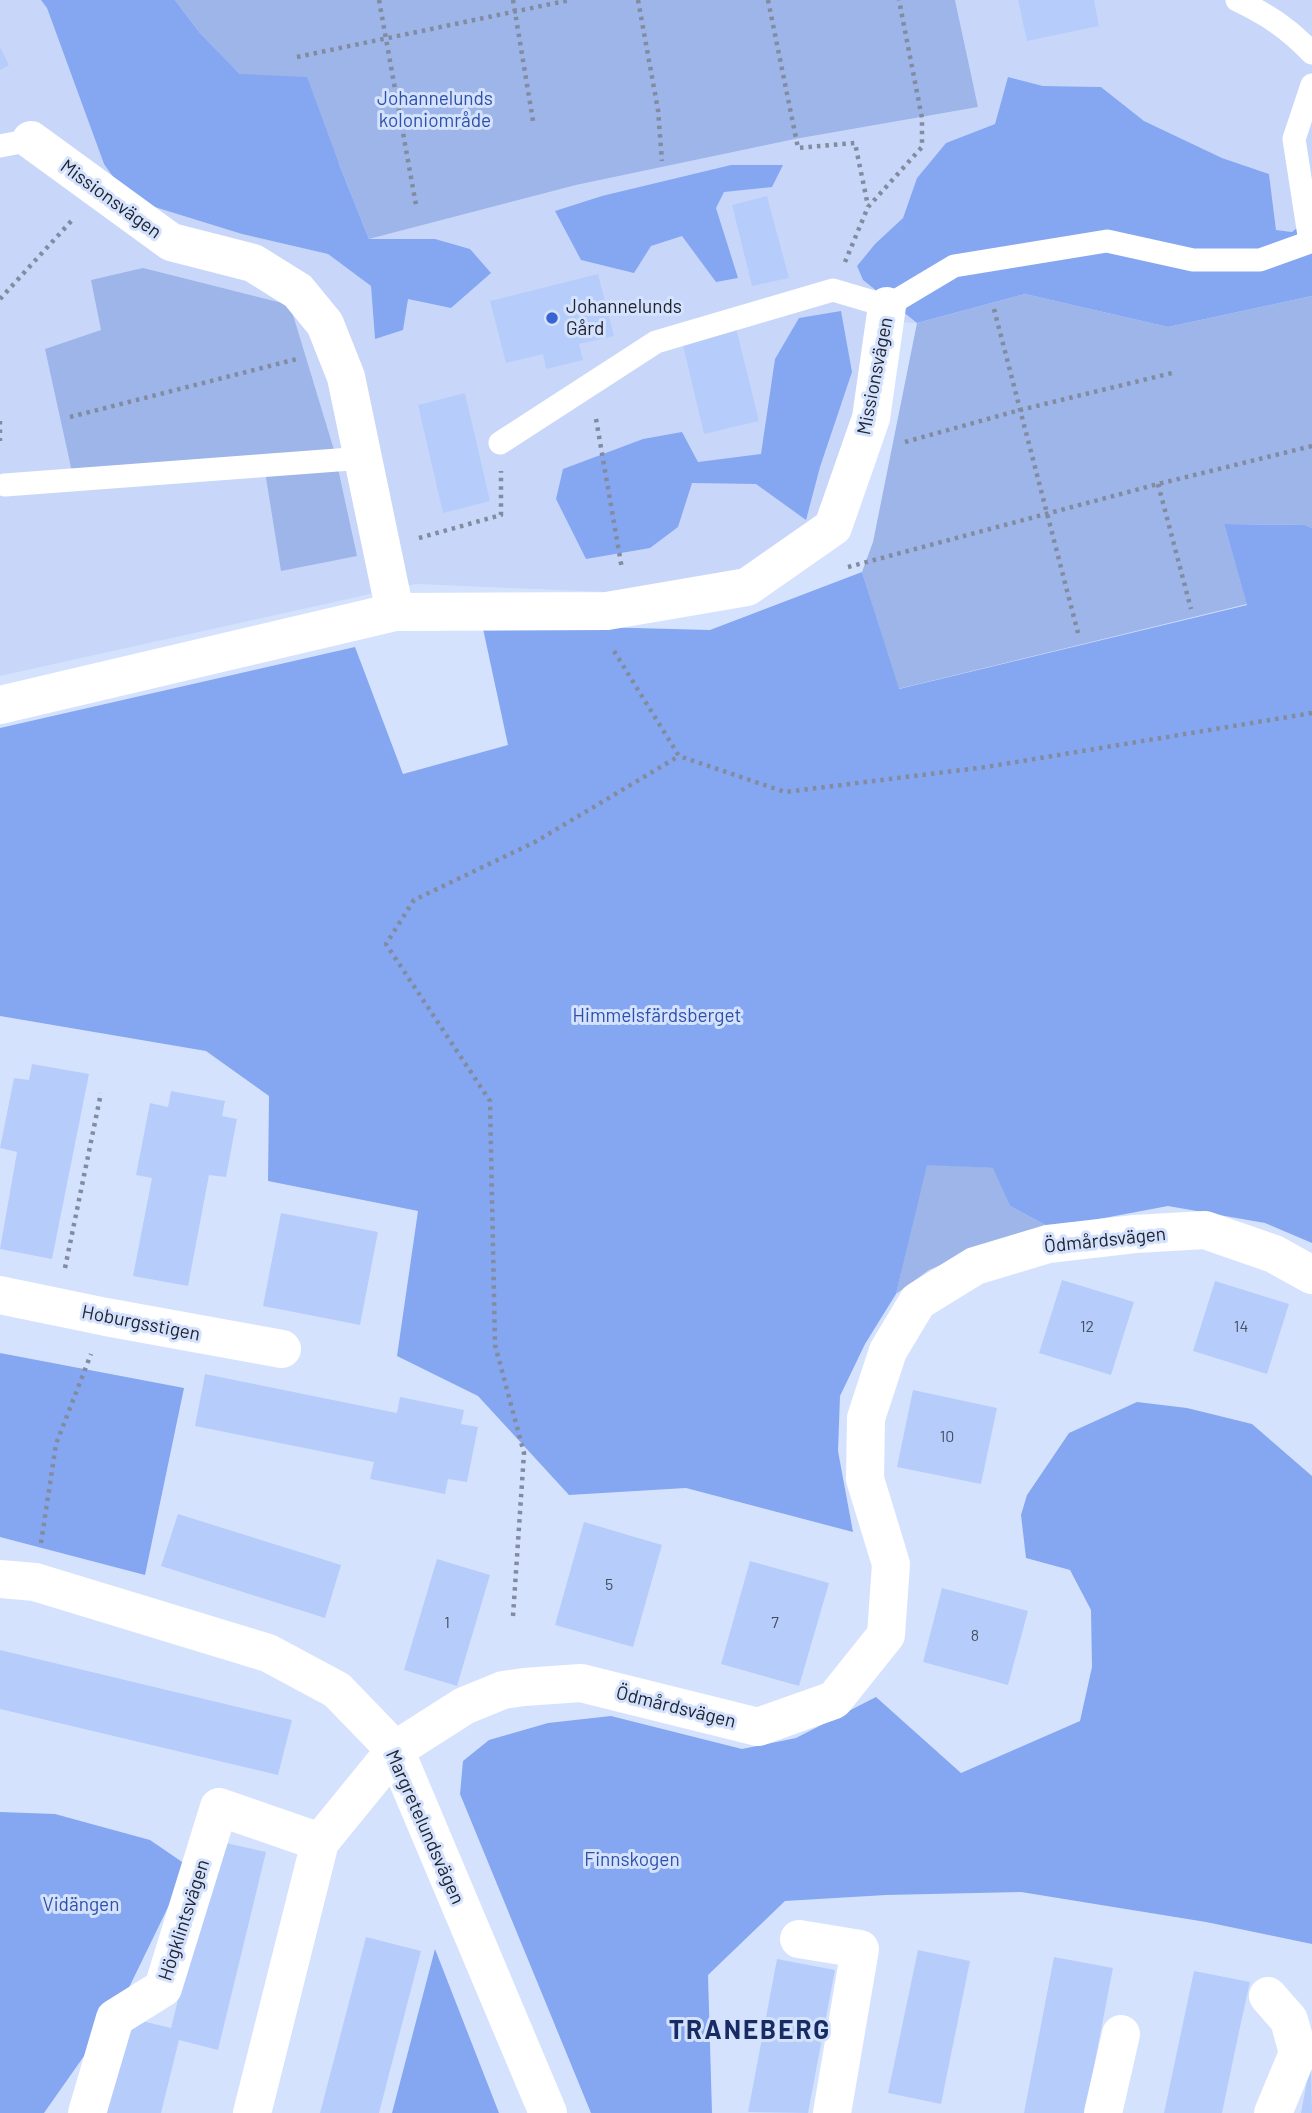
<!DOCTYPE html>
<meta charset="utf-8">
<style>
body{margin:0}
canvas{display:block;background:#d5e2fe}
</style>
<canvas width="1312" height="2113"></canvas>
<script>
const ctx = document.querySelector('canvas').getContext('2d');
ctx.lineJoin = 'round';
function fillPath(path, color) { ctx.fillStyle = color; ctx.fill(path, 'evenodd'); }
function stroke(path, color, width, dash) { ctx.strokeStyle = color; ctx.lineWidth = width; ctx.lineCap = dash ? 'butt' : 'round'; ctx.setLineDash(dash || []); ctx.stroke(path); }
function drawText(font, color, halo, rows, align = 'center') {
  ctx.font = font + ' Barlow,sans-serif'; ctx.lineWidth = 6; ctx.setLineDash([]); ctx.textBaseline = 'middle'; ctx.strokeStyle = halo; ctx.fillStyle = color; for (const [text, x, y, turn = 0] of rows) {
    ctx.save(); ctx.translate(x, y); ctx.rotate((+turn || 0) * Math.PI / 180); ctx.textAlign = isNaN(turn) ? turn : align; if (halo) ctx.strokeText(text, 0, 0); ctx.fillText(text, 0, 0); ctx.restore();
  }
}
const built = new Path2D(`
 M0,0H41L47,8L104,164L242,234L328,254L371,286L375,339L408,299L435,239H369L576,185L795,139L978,107L955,0H1312V215L1292,232L1276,230L1269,174L1222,158L1144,121L1101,87L1043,86L1009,77L995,124L946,143L917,178L903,218L875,244L857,266L863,280L917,323L871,321L860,407L825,514L742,573L606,592L416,584L0,676Z`);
const green = new Path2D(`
 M175,0H955L978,107L795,139L576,185L369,239L339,164L240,74L200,33Z
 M143,268L290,305L334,450L357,556L281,571L263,459L72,472L45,349L101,330L91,280Z
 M1025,294L1168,327L1312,296V528L1303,525L1224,524L1247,604L898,689L862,572L873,542L917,323Z
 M926,1164L994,1168L1010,1206L1051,1228L993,1243L929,1270L896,1294Z`);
const forest = new Path2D(`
 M41,0H175L200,33L240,74L307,77L339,164L369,239H435L470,249L491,273L451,308L408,299L403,330L375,339L371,286L328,254L242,234L129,199L104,164L47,8Z
 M1008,77L1043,86L1101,87L1144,121L1222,158L1269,174L1276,230L1292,232L1312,215V296L1168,327L1025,294L917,323L863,280L857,266L875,244L903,218L917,178L946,143L995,124Z
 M731,165H783L772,187L724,192L716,208L738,278L716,282L682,236L651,246L634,273L581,260L555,211L602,196Z
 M841,311L852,372L820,467L806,520L756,484L692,483L678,527L650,548L586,559L556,499L563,469L643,439L682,432L698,462L761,454L775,359L799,318Z
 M1224,524L1304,525L1312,528V1243L1265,1223L1168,1206L1051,1228L1010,1206L993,1168L927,1165L896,1294L865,1344L840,1396L838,1451L853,1532L686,1488L569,1495L478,1396L397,1356L418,1211L268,1181L269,1096L206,1051L0,1016V728L355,647L403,774L508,745L482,624L710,630L862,572L899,689L1247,605Z
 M0,1353L184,1388L145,1575L0,1537Z
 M1137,1402L1187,1408L1252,1424L1312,1476V1944L1206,1922L1021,1892L886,1895L785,1901L708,1975L712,2113H591L460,1794L463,1761L489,1740L548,1723L611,1716L742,1749L796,1738L876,1697L961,1773L1080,1721L1092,1667L1091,1610L1070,1570L1026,1558L1021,1515L1027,1495L1069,1433Z
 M0,1812L55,1814L150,1840L188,1866L122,2002L44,2113H0Z
 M435,1949L499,2113H392Z`);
const building = new Path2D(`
 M1018,0H1094L1099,26L1027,41Z
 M0,47L9,65L0,70Z
 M767,196L789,278L752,286L732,205Z
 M598,274L614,336L579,344L583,360L546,369L543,354L506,363L490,301Z
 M736,328L759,421L704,434L682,341Z
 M465,393L490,501L443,513L418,405Z
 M32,1064L89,1074L52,1259L0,1249L17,1152L0,1148L14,1078L29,1080Z
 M171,1091L225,1101L222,1116L237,1119L226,1177L209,1175L188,1286L133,1276L152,1178L136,1175L150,1103L168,1107Z
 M281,1213L378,1232L360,1325L263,1306Z
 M1062,1280L1134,1302L1111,1375L1039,1353Z
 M1215,1281L1289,1304L1267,1374L1193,1351Z
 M205,1374L397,1413L400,1397L464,1410L461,1424L478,1427L467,1482L448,1479L445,1494L370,1479L374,1462L195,1426Z
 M913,1390L997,1408L981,1484L897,1467Z
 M178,1514L341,1565L325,1618L161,1566Z
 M584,1522L662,1545L633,1647L555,1625Z
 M437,1559L490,1575L457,1686L404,1670Z
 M750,1561L829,1583L799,1686L721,1664Z
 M942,1588L1028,1611L1008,1685L923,1662Z
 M0,1650L292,1720L278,1775L0,1709Z
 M217,1841L266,1852L218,2050L179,2040L161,2113H107L130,2018L171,2028Z
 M366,1937L421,1951L379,2113H320Z
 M918,1950L970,1961L941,2104L888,2093Z
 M1054,1957L1113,1968L1085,2113H1024Z
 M777,1959L835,1970L808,2113L748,2112Z
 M1194,1971L1250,1982L1240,2027L1222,2113H1164Z
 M1311,2059L1312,2113H1301Z`);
const path = new Path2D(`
 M379,0L416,205
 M513,0L533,121
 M638,0L658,110L662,161
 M768,0L798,148L855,143L868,206
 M297,57L570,0
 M845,262L868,207L922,147V118L899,0
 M0,299L74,218
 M994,309L1078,633
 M70,417L297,359
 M596,419L622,569
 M0,421V441
 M905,442L1020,410L1172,373
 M1158,484L1191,609
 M419,538L501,515V471
 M848,567L1158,484L1312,446
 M614,651L679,756L785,792L986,767L1312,713
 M65,1268L101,1093
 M41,1543L56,1444L91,1354
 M513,1616L524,1453L495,1345L490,1101L386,944L414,900L535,842L679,756`);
const service = new Path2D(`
 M1237,0C1268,15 1288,28 1312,53
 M0,146L31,140
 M500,443L656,342L833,290L887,306L954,266L1107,241L1193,260H1260L1310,242L1294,139L1312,85
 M5,485L364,458`);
const minor = new Path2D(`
 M31,140L171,242L253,263L298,291L325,324L346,377L395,612
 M0,705L395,612L607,611L747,587L833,527L871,418L887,306
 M0,1295L106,1317L282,1349
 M0,1579L35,1582L268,1653L337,1690L395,1750L548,2113
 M799,1939L860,1949L832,2113
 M1268,1996L1289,2020L1298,2053L1273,2113
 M87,2113L115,2018L163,1988L219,1807L320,1842
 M252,2113L320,1842L395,1750L464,1706L503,1690L524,1687L581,1683L758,1727L834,1700L886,1635L891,1564L865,1479L866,1418L888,1351L918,1301L975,1266L1048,1244L1135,1234L1205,1230L1274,1254L1312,1275
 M1103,2113L1121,2034`);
const markers = [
 [552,318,7,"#3763d3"]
];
const numberNames = [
 ["12",1087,1327],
 ["14",1241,1327],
 ["10",947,1437],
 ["5",609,1585],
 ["1",447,1623],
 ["7",775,1623],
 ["8",975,1636]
];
const parkNames = [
 ["Johannelunds",435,99],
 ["koloniområde",435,121],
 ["Himmelsfärdsberget",657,1016],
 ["Finnskogen",632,1860],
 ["Vidängen",81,1905]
];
const streetNames = [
 ["Missionsvägen",111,199,36],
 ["Missionsvägen",875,376,-79],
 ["Ödmårdsvägen",1105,1240,-6],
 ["Hoburgsstigen",141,1323,11],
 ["Ödmårdsvägen",676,1707,14],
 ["Margretelundsvägen",425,1827,66],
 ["Högklintsvägen",184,1920,-72]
];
const poiNames = [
 ["Johannelunds",566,307],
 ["Gård",566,329]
];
const districtNames = [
 ["TRANEBERG",750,2030]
];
fillPath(built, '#c8d7f9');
fillPath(green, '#9db5e8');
fillPath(forest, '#85a7f2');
fillPath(building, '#b6cdfb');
stroke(path, '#828b9f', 4.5, [3.5, 5]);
stroke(service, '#fff', 23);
stroke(minor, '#fff', 38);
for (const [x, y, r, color] of markers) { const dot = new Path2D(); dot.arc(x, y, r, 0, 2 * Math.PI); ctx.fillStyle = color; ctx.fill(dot); stroke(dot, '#d5e2fe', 2.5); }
drawText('16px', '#464f62', null, numberNames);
drawText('19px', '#2e51a8', '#d5e2fe', parkNames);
drawText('19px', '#20252f', '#d5e2fe', streetNames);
drawText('19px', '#20252f', '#d5e2fe', poiNames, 'left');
ctx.letterSpacing = '2px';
drawText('bold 26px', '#162c62', '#d5e2fe', districtNames);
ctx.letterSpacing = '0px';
</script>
